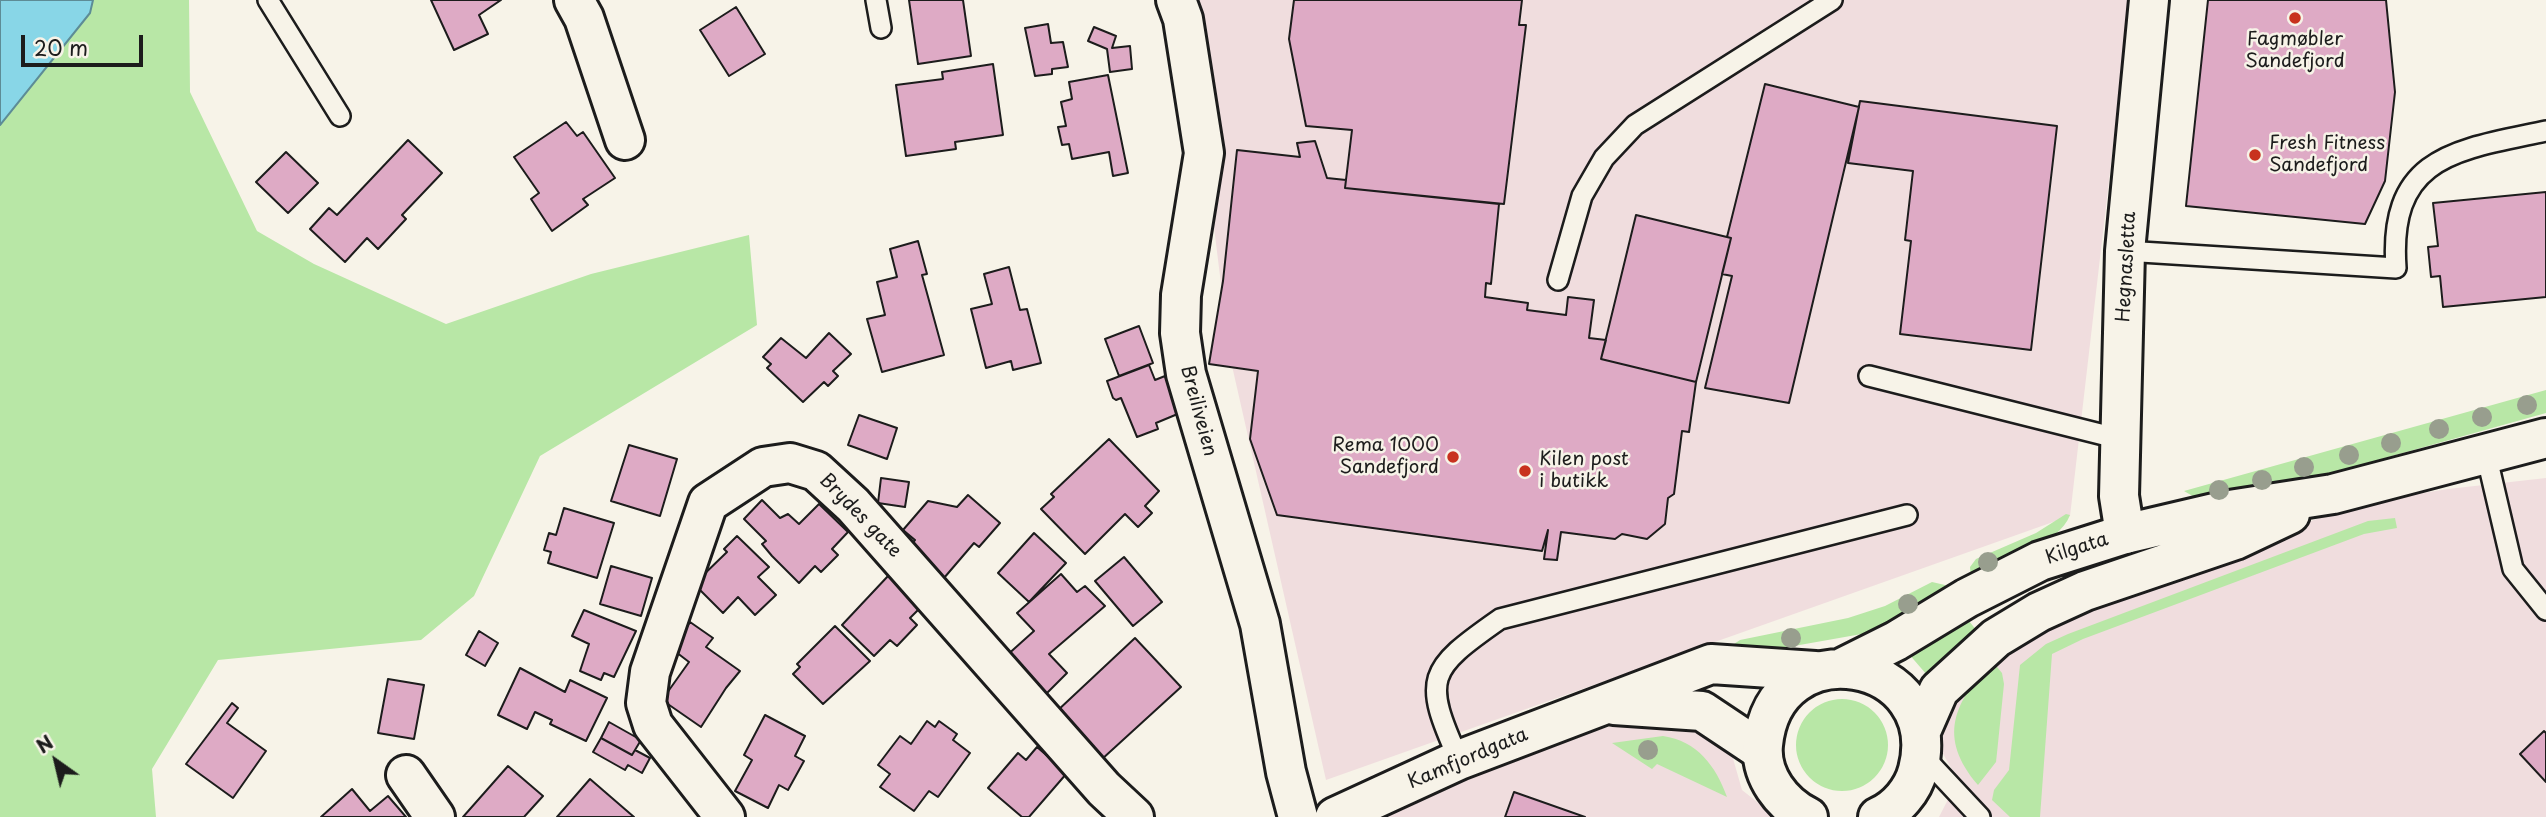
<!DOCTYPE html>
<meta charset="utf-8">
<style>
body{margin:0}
#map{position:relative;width:2546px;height:817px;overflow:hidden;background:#f7f3e8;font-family:"Playpen Sans",sans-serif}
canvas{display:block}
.north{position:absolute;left:21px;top:726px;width:70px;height:70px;-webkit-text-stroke:5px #f7f3e8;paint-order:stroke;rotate:326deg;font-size:19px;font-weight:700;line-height:28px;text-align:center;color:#1c1c1c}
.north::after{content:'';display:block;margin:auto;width:24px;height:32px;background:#1c1c1c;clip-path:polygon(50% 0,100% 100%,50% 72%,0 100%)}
.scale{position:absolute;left:21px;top:35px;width:122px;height:32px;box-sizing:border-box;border:4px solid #1c1c1c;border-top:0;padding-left:9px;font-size:21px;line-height:24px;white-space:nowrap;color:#1c1c1c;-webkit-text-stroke:5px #f7f3e8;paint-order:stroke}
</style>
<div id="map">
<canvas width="2546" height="817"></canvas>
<div class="north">N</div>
<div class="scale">20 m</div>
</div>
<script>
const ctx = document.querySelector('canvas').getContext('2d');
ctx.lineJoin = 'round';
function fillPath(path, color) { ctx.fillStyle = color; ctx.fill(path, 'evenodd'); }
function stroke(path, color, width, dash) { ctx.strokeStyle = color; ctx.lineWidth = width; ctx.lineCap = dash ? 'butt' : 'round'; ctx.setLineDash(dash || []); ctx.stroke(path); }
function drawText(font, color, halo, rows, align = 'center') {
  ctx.font = font + ' "Playpen Sans",sans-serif'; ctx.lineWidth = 5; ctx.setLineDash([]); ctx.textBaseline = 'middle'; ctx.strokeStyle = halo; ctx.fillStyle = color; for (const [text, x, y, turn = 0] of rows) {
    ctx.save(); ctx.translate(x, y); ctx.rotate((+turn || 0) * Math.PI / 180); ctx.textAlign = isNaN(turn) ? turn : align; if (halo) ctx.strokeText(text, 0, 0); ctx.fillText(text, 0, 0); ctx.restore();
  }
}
const built = new Path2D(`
 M1186,0H2130L2070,516L1326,780L1230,357Z
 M2546,478V817H1939L1958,780L1938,745L1940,713L1971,670L2041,626L2355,504L2448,489Z
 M1668,717L1718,736L1732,755L1742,790L1776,817H1371L1586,733L1638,719Z`);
const green = new Path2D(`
 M0,0H189L190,92L257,231L314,264L446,324L591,274L749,235L757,325L540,456L474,596L421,640L218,660L152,769L156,817H0Z
 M2546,390V413L2281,487L2196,498L2184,491Z
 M2066,514L2070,515C2060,544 1998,565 1971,578L1970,567L1976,559L2036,533Z
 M2395,518L2397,528L2364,534L2083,639L2052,654L2040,817H2010L1992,800L1994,790L2009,770L2020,665L2046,644L2068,634L2368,521Z
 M1932,582L1945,585L1949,592L1873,632L1777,649L1728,648L1740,640L1848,618L1885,606Z
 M1965,616L1977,631L1927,675L1908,653Z
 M1992,661L2002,673L2004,684L1997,753L1996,762L1978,785C1937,737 1954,703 1992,661Z
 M1796 745a46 46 0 1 1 92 0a46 46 0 1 1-92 0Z
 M1663,736C1697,741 1716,766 1727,797L1657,764L1652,769L1612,743Z`);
const water = new Path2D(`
 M0,0H93L90,13L0,125Z`);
const building = new Path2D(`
 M431,0H501L479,15L488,34L454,50Z
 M909,0H963L971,56L918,64Z
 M1294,0H1522L1519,25H1526L1504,204L1345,188L1352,130L1306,126L1289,39Z
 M2208,0H2386L2395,92L2385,181L2365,224L2186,206Z
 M736,7L765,54L729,76L700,30Z
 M1048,24L1051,43L1063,42L1068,67L1052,69V74L1035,76L1025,28Z
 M1094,27L1116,36L1112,48L1130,46L1132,69L1110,72L1107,49L1088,41Z
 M993,64L1003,135L955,142L956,149L906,156L896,85L943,79L942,72Z
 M1108,75L1128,173L1113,176L1109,152L1072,159L1069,144L1062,145L1058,127L1066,126L1061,102L1072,99L1069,82Z
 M1765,84L1859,107L1789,403L1705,388L1732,276L1722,274L1731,238L1727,237Z
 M1860,101L2057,126L2031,350L1900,334L1911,241L1905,240L1913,171L1848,163Z
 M566,122L577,136L583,132L615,178L583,199L588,205L552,231L531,199L539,193L514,157Z
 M408,140L442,173L402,215L406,219L378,249L367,238L345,262L310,229L329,208L337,215Z
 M1315,141L1327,178L1346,180L1345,188L1499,204L1491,284L1486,283L1485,297L1528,303L1527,310L1566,315L1568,297L1594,300L1589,338L1606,340L1601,359L1696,382L1689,432L1682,431L1674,494L1668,498L1665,524L1647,539L1622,534L1615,539L1561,532L1557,560L1544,559L1548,530L1542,551L1277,515L1250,439L1258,371L1209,364L1223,281L1237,150L1300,157L1297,143Z
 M286,152L318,183L288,213L256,182Z
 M2546,192V297L2443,307L2440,276L2431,277L2428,247L2438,246L2433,203Z
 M1636,215L1731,238L1696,382L1601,359Z
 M918,241L927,274L922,275L944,355L882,372L867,319L885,315L877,282L897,277L890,249Z
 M1009,267L1020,310L1027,309L1041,363L1013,370L1011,361L986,368L971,309L992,304L984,274Z
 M1139,326L1153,363L1119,376L1105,339Z
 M829,333L851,354L833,371L838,376L828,386L824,382L803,402L767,368L771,364L763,357L781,338L806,358Z
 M1149,365L1155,380L1165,376L1180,413L1156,423L1158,429L1137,437L1121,398L1116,400L1113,398L1107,381Z
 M859,415L897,428L887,459L848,445Z
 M1109,439L1159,491L1145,506L1152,513L1138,527L1125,514L1085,554L1041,509L1054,497L1051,494Z
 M629,445L677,459L660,516L611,501Z
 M881,478L909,482L905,507L878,503Z
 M968,495L1000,523L979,547L974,543L944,578L909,547L915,540L903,530L928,501L957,507Z
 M762,500L780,518L788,514L799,524L819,504L848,532L832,549L838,555L821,572L815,566L799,583L772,556L762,544L766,541L744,519Z
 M564,508L614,523L597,578L548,563L551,552L544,550L549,533L556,535Z
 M1034,533L1066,563L1029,602L998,573Z
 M737,536L769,567L758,577L776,595L755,615L738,597L723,613L694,584L727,552L724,549Z
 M1124,557L1162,602L1133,626L1095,581Z
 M611,566L652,578L641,616L600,604Z
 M1061,574L1077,592L1085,586L1105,606L1049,654L1067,673L1044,696L1005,657L1034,631L1017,613Z
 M888,576L921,607L910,618L917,625L897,646L890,640L874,656L842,625Z
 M584,610L636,631L614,677L604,673L601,680L580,671L589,644L572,636Z
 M690,622L713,638L706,647L740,671L726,688L701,727L662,700L689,662L672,649Z
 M835,626L870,661L823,704L793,674L800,667L797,664Z
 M479,631L498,643L485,666L466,655Z
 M1135,638L1181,687L1101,760L1056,712Z
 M520,668L565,692L570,680L607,698L586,741L550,724L552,720L535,712L527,729L498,715Z
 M388,679L424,685L414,739L378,733Z
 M232,703L238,708L227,723L266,751L233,798L186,764Z
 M765,715L805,736L795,756L804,761L788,790L779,785L768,808L735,791L752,760L744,755Z
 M927,721L935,727L939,721L957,734L953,740L970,753L938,797L929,791L914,811L880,787L890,774L878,765L900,736L911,744Z
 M609,722L641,740L632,755L601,738Z
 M2544,731L2546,733V782L2520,754Z
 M601,738L632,755L635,750L650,758L642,773L628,765L625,770L593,752Z
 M1037,747L1067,773L1029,817H1022L988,788L1018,753L1026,760Z
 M508,766L543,796L524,817H463Z
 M590,779L634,817H557Z
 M352,789L370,811L388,796L406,817H321Z
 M1514,792L1585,817H1505Z`);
const service = new Path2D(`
 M268,0L340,116
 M876,0L881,28
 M2125,251L2396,268C2388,155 2457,150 2546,131
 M1558,280L1582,196L1604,158L1635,125L1832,0
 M1869,376L2120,439
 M2486,454L2513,569L2546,610
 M1922,755L1980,817
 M1459,760C1422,678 1427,670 1500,619L1907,515`);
const minor = new Path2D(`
 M574,0L584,18L625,140
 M1176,0L1183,19L1204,153L1181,295L1180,333L1186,374L1260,624L1286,772L1298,817
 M2125,534L2119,496L2125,251L2149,0
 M1614,705L1702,711L1762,751
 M406,775L435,817
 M725,817L653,725L646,703L650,672L708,503L763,467L790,463L816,471L853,505L1104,789L1134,817
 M1335,817L1459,760L1711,664L1815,671`);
const secondary = new Path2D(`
 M1844,667L1896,641L1967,598L2040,561L2125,534L2223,511L2333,494L2546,438
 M1921,731L1939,690L1996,638L2039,612L2085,591L2235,540L2290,514
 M1808,817C1782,804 1760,776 1763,745C1774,626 1947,656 1918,770C1913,790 1897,809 1878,817`);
const trees = [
 [2527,405],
 [2482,417],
 [2439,429],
 [2391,443],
 [2349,455],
 [2304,467],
 [2262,480],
 [2219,490],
 [1988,562],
 [1908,604],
 [1791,638],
 [1648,750]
];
const markers = [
 [2295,18,7,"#c8321e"],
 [2255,155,7,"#c8321e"],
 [1453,457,7,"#c8321e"],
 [1525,471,7,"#c8321e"]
];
const poiNames = [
 ["Fagmøbler",2295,40,"center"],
 ["Sandefjord",2295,62,"center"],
 ["Fresh Fitness",2269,144],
 ["Sandefjord",2269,166],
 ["Rema 1000",1439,446,"right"],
 ["Sandefjord",1439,468,"right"],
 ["Kilen post",1539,460],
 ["i butikk",1539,482]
];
const streetNames = [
 ["Hegnasletta",2127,267,-87],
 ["Breiliveien",1198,411,75],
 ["Brydes gate",860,516,46],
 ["Kilgata",2077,549,-18],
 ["Kamfjordgata",1468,759,-23]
];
fillPath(built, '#f0ddde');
fillPath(green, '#b8e7a6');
fillPath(water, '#88d6e7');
stroke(water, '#5d8c96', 2);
fillPath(building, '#deaac5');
stroke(building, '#1c1c1c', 2);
stroke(service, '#1c1c1c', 24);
stroke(minor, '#1c1c1c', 44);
stroke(secondary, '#1c1c1c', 44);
stroke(service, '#f7f3e8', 19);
stroke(minor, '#f7f3e8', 38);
stroke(secondary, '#f7f3e8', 38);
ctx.fillStyle = '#989e8e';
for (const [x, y] of trees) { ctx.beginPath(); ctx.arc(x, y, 10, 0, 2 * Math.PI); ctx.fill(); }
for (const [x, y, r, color] of markers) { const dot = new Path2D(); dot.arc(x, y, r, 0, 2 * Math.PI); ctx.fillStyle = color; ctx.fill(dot); stroke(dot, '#f7f3e8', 2.5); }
drawText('19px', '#1c1c1c', '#f7f3e8', poiNames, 'left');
drawText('19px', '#1c1c1c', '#f7f3e8', streetNames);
</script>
